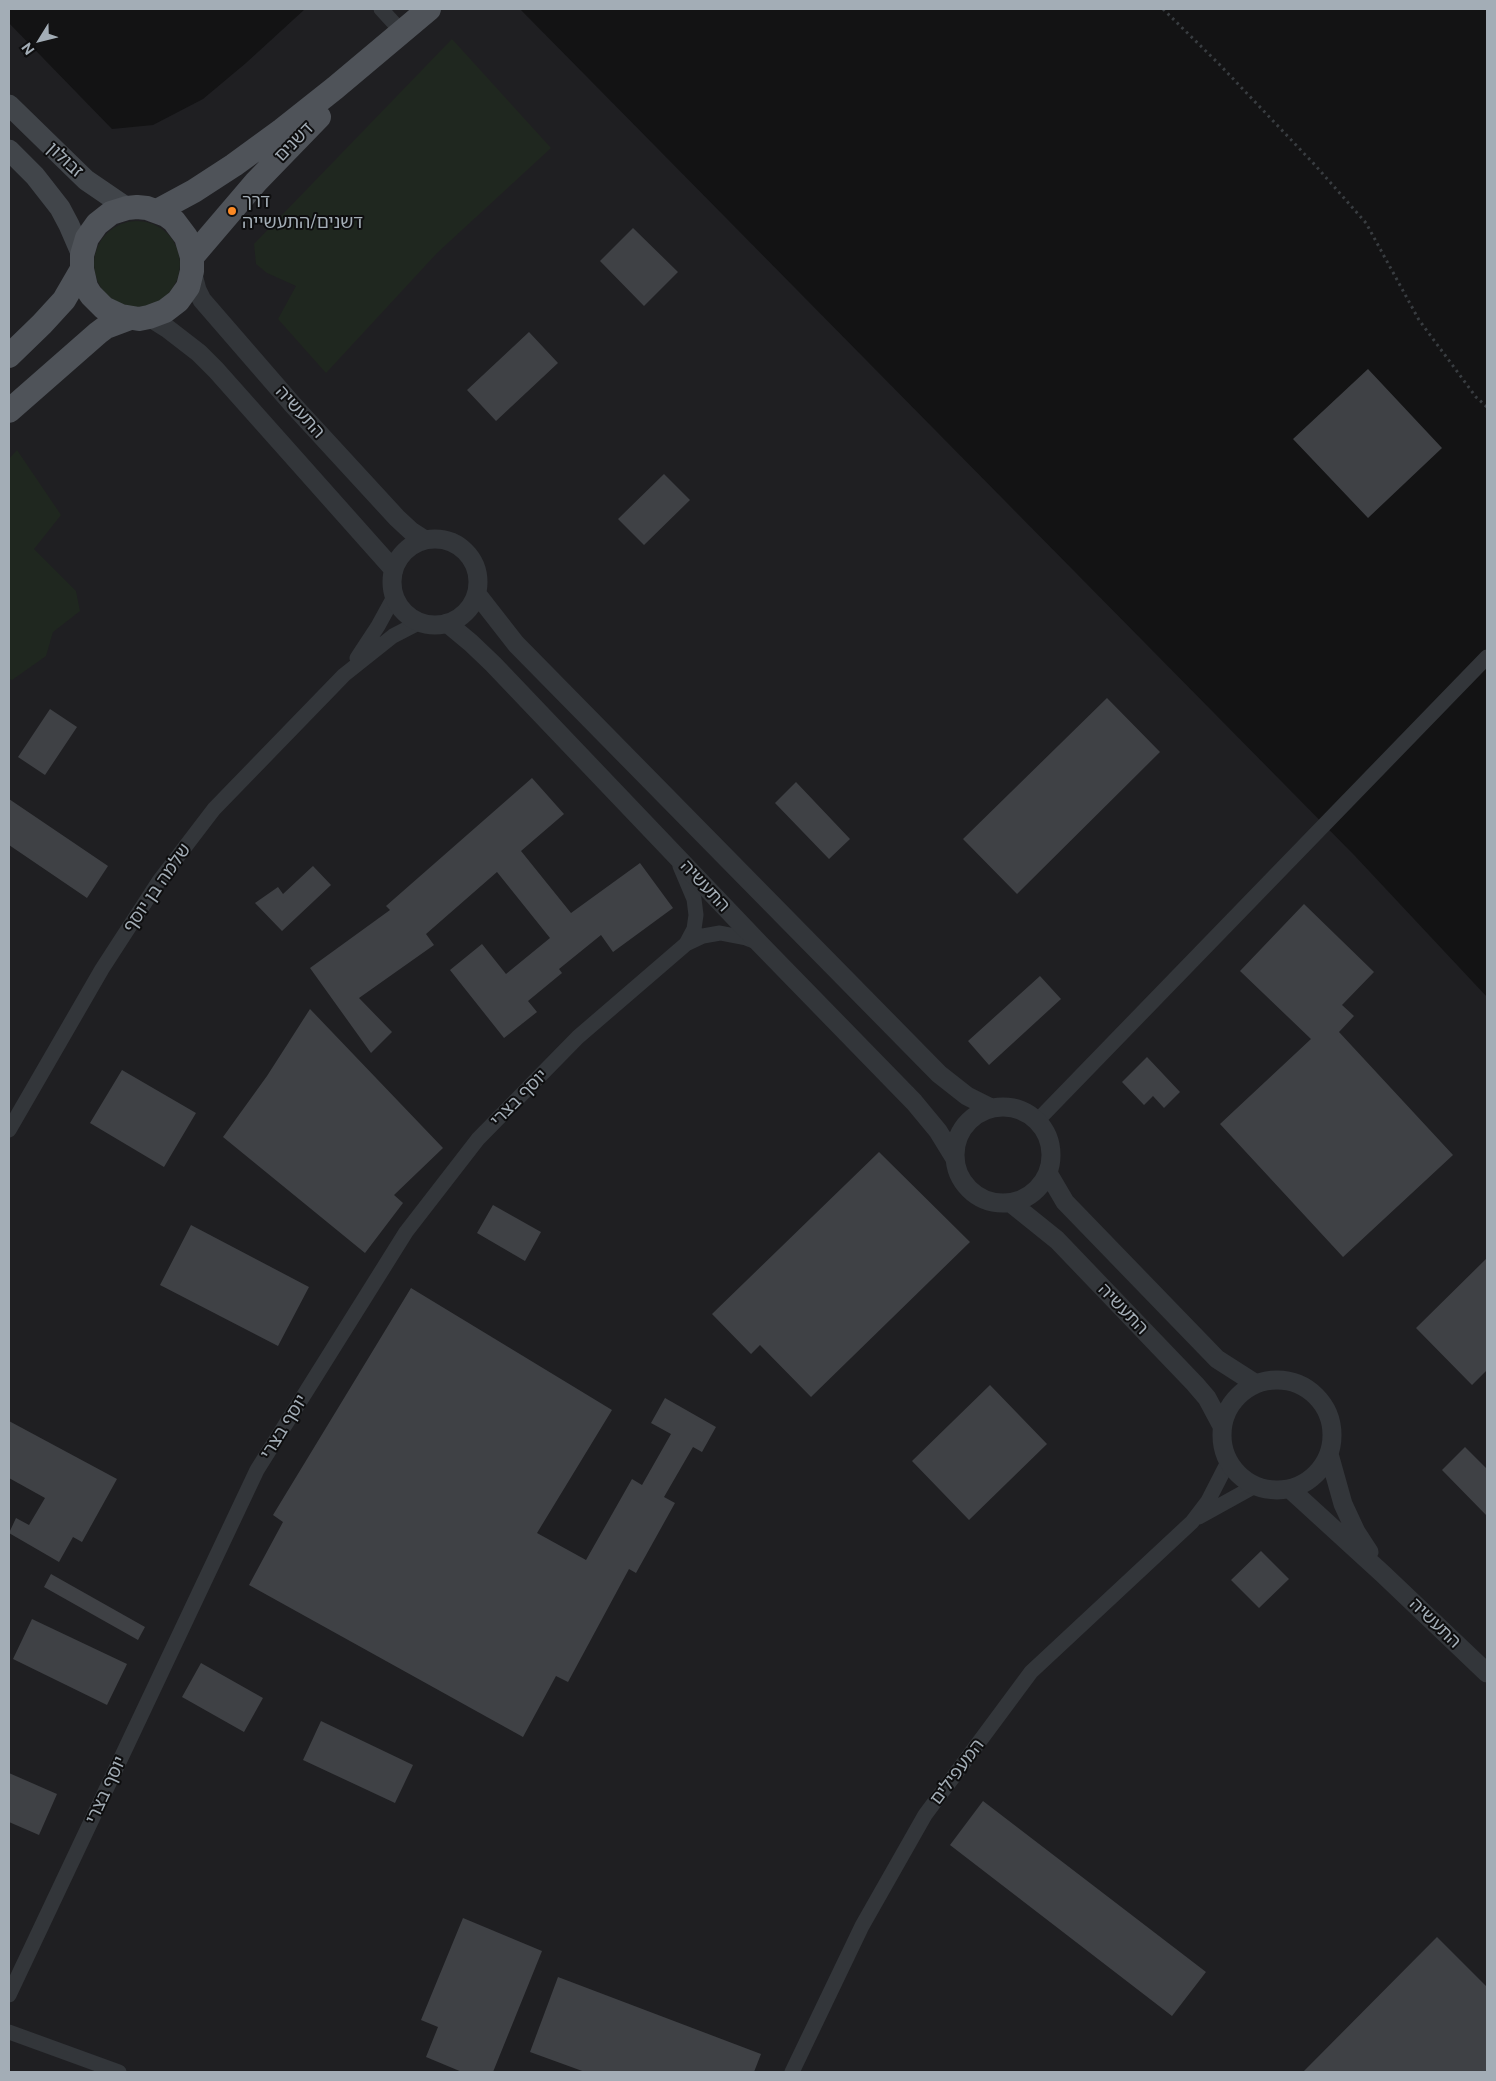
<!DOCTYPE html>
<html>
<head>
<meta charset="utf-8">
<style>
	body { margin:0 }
	#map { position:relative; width:1496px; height:2081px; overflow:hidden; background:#131314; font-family:"Public Sans",sans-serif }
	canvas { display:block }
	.frame { position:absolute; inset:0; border:10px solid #a3adb6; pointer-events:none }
	.north { position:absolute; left:15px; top:15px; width:50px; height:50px; -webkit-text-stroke:4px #0e0e0f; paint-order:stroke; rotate:234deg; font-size:14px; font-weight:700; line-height:20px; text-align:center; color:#a3adb6 }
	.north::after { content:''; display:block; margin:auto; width:18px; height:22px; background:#a3adb6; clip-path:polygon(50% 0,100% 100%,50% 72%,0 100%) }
</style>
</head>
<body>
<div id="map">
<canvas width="1496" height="2081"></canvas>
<div class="frame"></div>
<div class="north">N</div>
</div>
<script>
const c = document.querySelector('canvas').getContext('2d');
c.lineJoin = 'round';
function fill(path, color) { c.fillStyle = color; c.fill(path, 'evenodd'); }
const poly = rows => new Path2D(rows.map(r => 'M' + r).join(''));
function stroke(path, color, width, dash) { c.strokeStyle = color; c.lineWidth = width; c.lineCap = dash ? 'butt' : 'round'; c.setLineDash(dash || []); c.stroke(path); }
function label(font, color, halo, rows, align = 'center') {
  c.font = font + ' "Public Sans","Noto Sans Hebrew",sans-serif'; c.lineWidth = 4; c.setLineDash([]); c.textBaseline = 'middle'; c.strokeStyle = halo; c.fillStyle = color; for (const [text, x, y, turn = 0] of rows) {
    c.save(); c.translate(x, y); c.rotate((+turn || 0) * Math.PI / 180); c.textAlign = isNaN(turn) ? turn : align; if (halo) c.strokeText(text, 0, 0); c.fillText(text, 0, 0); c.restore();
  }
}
const built = poly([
	[305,9,520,9,1355,856,1487,997,1487,2072,9,2072,9,23,112,129,153,125,203,99,246,63]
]);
const green = poly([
	[452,39,551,148,437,253,326,373,278,319,296,286,267,273,256,264,254,244],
	'94 264a43 43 0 1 1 86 0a43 43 0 1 1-86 0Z',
	[17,450,61,515,34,549,76,591,80,611,53,632,46,656,12,680,9,679,9,459]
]);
const building = poly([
	[633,228,678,272,644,306,600,261],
	[529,332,558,363,496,421,467,390],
	[1368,369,1442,448,1368,518,1293,439],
	[664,474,690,500,644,545,618,519],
	[1107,698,1160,752,1017,894,963,839],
	[50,709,77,727,45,775,18,757],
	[532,778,564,814,521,851,571,913,640,863,673,908,613,952,601,935,559,969,562,973,528,1001,537,1012,504,1038,450,970,482,944,506,974,550,938,497,872,426,934,434,945,359,998,392,1032,371,1053,310,968,390,910,386,906],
	[796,782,850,839,829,859,775,803],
	[9,799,108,866,87,898,9,845],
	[313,866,331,885,282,931,255,903,278,887,283,894],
	[1304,904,1374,972,1342,1005,1354,1016,1339,1032,1453,1155,1343,1257,1220,1124,1311,1039,1240,971],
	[1040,976,1061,999,989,1065,968,1041],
	[310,1009,443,1148,394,1195,403,1203,365,1253,223,1137,267,1076],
	[1147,1057,1180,1092,1164,1108,1153,1096,1144,1105,1122,1082],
	[122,1070,196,1113,164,1167,90,1123],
	[879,1152,970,1242,811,1397,760,1345,751,1354,712,1314],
	[493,1205,541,1232,525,1261,477,1233],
	[191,1225,309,1287,278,1346,160,1285],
	[1487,1258,1487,1370,1472,1385,1416,1328],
	[411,1288,612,1410,537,1533,586,1560,632,1479,642,1485,671,1434,651,1423,665,1398,716,1427,702,1452,693,1447,664,1497,675,1503,636,1573,629,1569,568,1682,556,1676,523,1737,249,1585,283,1522,273,1515],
	[990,1385,1047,1444,969,1520,912,1461],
	[9,1421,117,1479,82,1542,73,1537,59,1562,9,1533,16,1518,29,1525,45,1498,9,1478],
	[1465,1447,1487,1469,1487,1516,1442,1470],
	[1261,1551,1289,1579,1259,1608,1231,1580],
	[51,1574,145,1627,138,1640,44,1587],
	[32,1619,127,1664,107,1705,13,1659],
	[201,1663,263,1698,244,1732,182,1697],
	[321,1721,413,1765,395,1803,303,1760],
	[9,1773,57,1794,39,1835,9,1822],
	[983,1801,1206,1972,1172,2016,950,1845],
	[463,1918,542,1951,493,2072,462,2072,426,2057,438,2027,421,2020],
	[1437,1937,1487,1987,1487,2072,1303,2072],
	[558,1977,761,2054,754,2072,585,2072,530,2052]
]);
const path = poly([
	[1163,9,1219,64,1315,165,1366,223,1419,320,1476,397,1487,407]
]);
const minor = poly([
	[381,9,403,33],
	[357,658,378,626,395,595],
	[680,866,694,899,696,915,694,929,686,944],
	[1037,1121,1487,657],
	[9,1130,102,969,159,881,214,809,344,675,393,636,420,622],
	[1199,1517,1255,1486],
	[9,1995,257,1470,406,1232,478,1139,578,1037,686,944,703,936,720,933,746,938,759,943],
	[9,2032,119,2072],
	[792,2072,862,1926,925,1815,1031,1672,1192,1522,1208,1501,1228,1462]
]);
const tertiary = poly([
	[192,271,197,290,202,300,293,405,397,518,411,531,425,540],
	[149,317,168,329,199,353,216,370,394,570],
	'392 582a43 43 0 1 1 86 0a43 43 0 1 1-86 0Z',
	[477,594,516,644,939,1074,967,1096,991,1108],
	[447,623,471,643,493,664,760,944,914,1102,938,1131,954,1157],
	'955 1155a48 48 0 1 1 96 0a48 48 0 1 1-96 0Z',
	[1048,1173,1065,1202,1217,1359,1256,1384],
	[1011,1203,1057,1240,1195,1384,1207,1398,1222,1426],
	'1222 1435a55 55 0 1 1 110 0a55 55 0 1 1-110 0Z',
	[1329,1454,1343,1504,1356,1532,1369,1552],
	[1290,1489,1383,1574,1487,1673]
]);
const secondary = poly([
	[9,105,86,180,127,208],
	[9,150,35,176,60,208,69,225,82,255]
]);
const primary = poly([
	[157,211,194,191,234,165,282,130,335,88,429,9],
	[192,257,256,182,319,117],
	[9,356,42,324,64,300,82,269,82,255,87,238,97,224,111,213,127,208,137,207,147,208,166,215,174,221,186,237,192,257,192,271,188,287,178,301,165,311,149,317,139,319,121,316,104,308,91,295,86,287,82,269],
	[9,411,98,333,106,327,130,318]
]);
const markers = [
	[232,211,5,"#fb8924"]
];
const streetNames = [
	["דשנים",294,142,-46],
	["זבולון",65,160,43],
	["התעשיה",300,412,48],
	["התעשיה",705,886,47],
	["שלמה בן יוסף",157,888,-55],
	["יוסף בצרי",519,1098,-45],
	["התעשיה",1123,1309,46],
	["יוסף בצרי",284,1427,-58],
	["התעשיה",1435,1623,44],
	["המעפילים",957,1772,-53],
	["יוסף בצרי",106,1790,-65]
];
const poiNames = [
	["דרך",242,201],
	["דשנים/התעשייה",242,222]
];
fill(built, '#1f1f22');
fill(green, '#1f271f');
fill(building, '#3f4145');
stroke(path, '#393d41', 3, [2.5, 4]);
stroke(minor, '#33363a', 15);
stroke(tertiary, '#33363a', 19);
stroke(secondary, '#41454a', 21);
stroke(primary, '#4f5359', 24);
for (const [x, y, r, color] of markers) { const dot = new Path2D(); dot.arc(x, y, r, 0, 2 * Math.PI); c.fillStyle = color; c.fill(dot); stroke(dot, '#0e0e0f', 2); }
label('18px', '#a3adb6', '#0e0e0f', streetNames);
label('18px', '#a3adb6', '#0e0e0f', poiNames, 'left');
</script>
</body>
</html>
